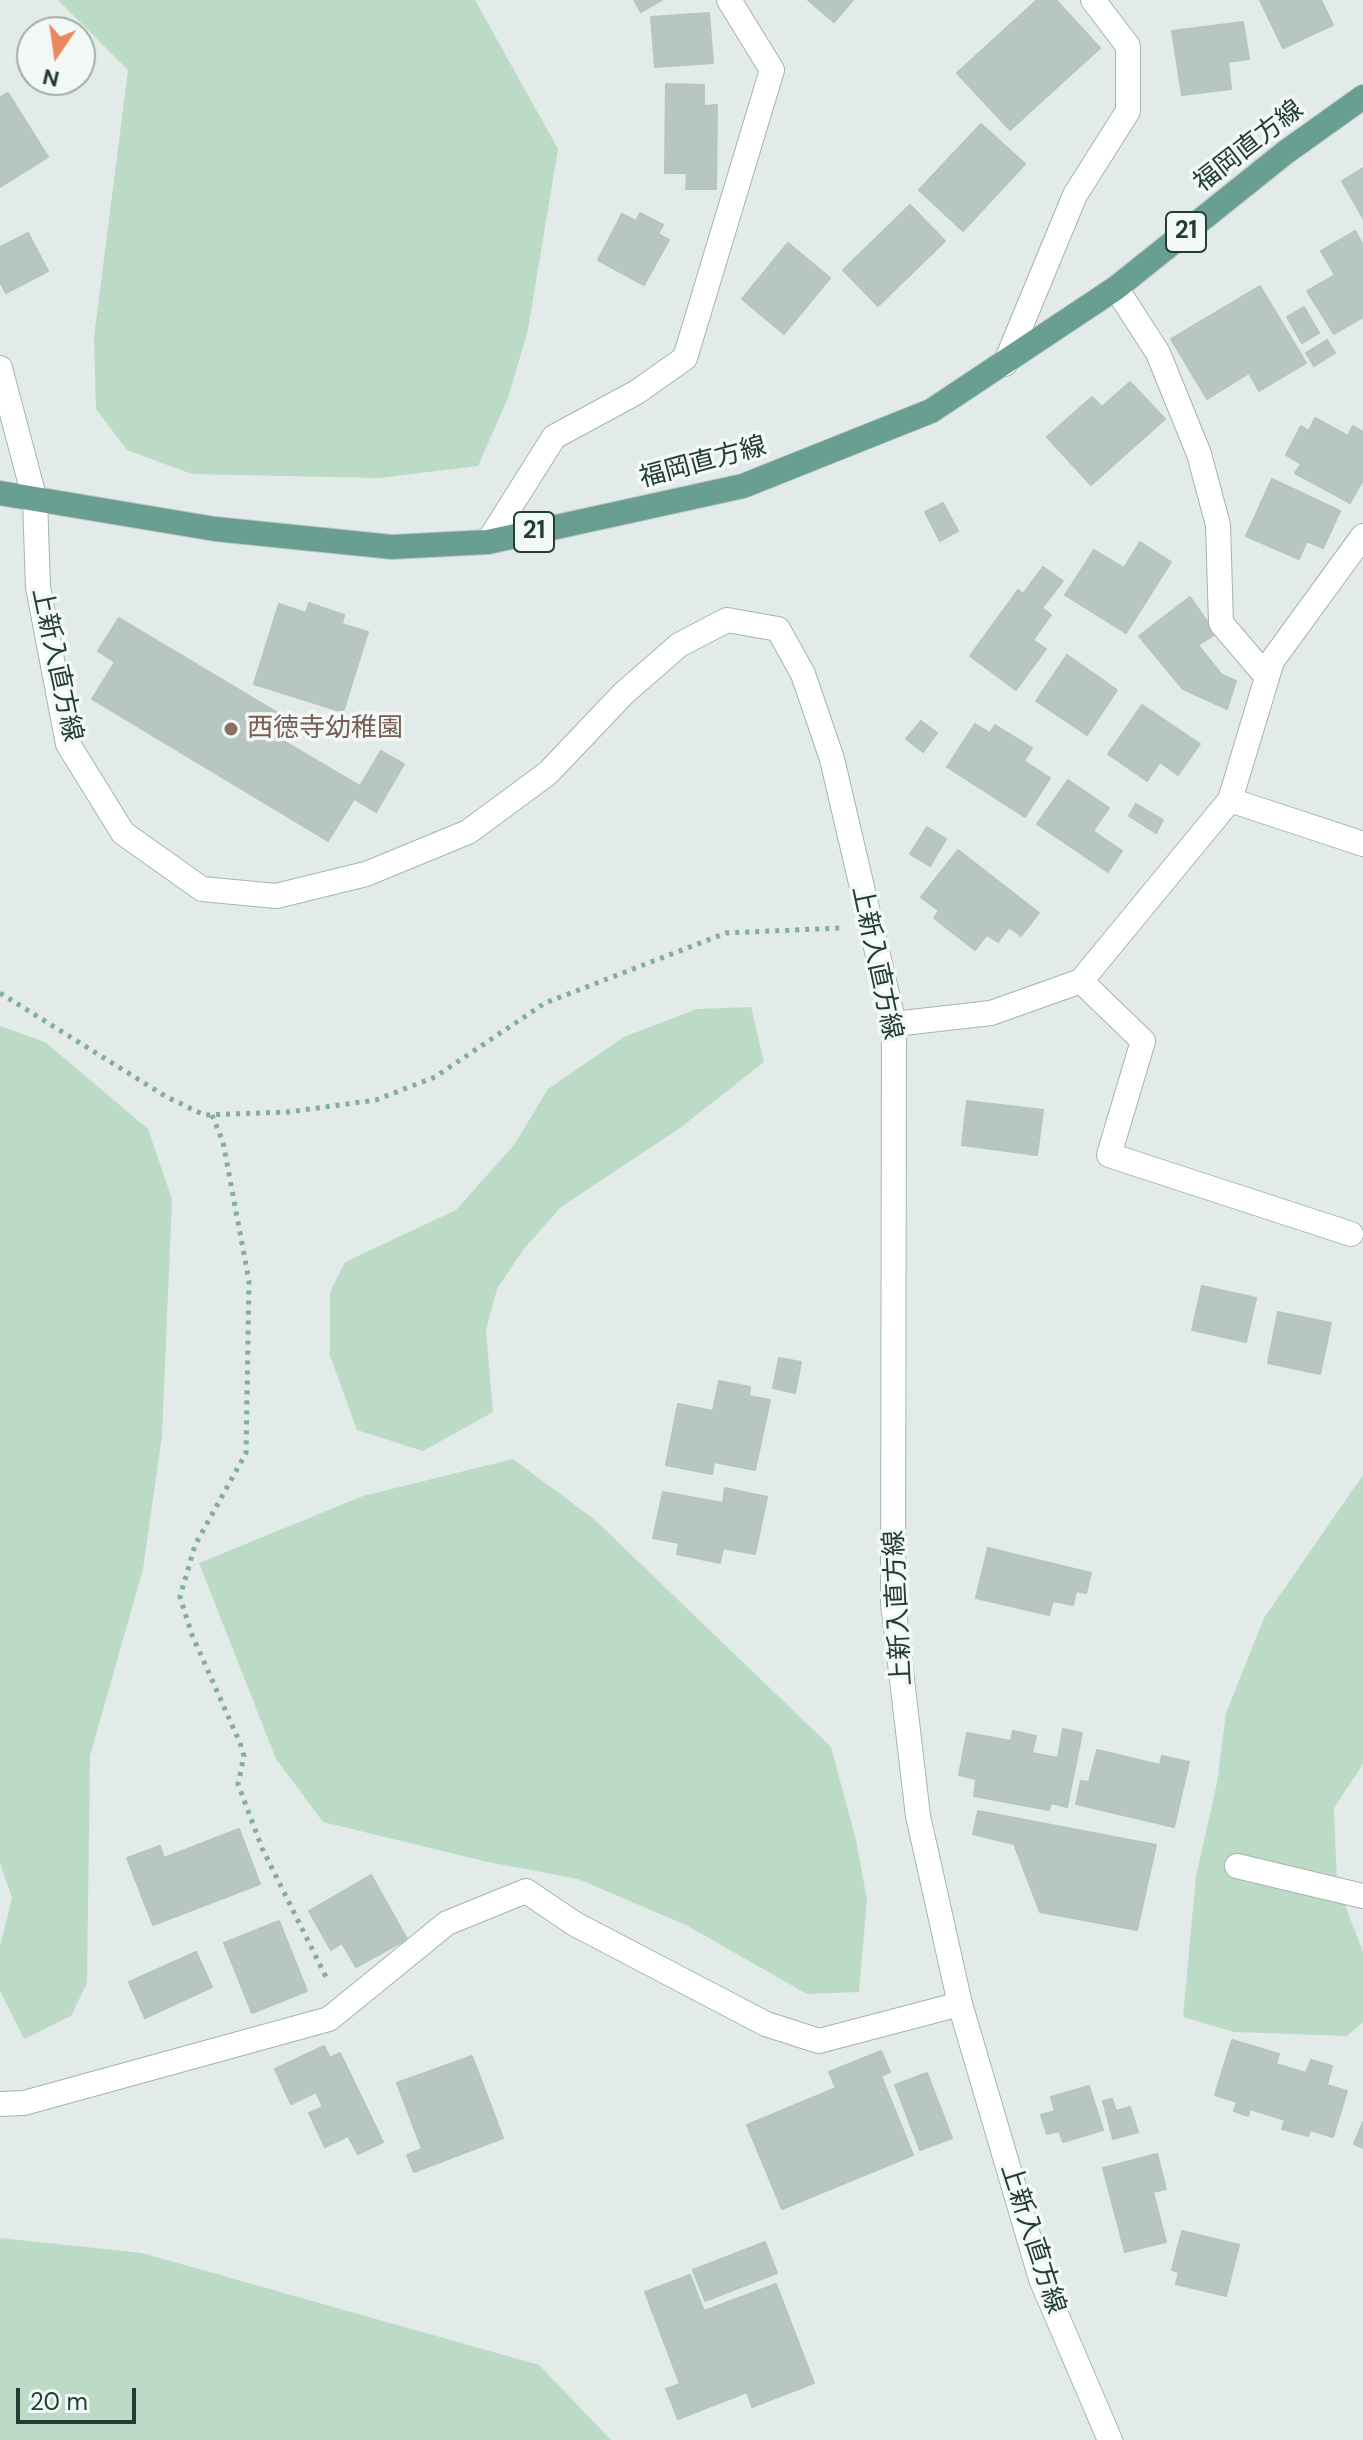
<!DOCTYPE html>
<html>
<head>
<meta charset="utf-8">
<style>
	body { margin:0 }
	#map { position:relative; width:1363px; height:2440px; overflow:hidden; background:#e2ebe8; font-family:"DM Sans",sans-serif }
	canvas { display:block }
	.north { position:absolute; left:16px; top:16px; width:80px; height:80px; box-sizing:border-box; background:#f2f8f6; border:2px solid #9fada9; border-radius:50%; rotate:193deg; font-size:22px; font-weight:700; line-height:32px; text-align:center; color:#233c36 }
	.north::after { content:''; display:block; margin:auto; width:28px; height:36px; background:#ea8961; clip-path:polygon(50% 0,100% 100%,50% 72%,0 100%) }
	.scale { position:absolute; left:16px; top:2388px; width:120px; height:36px; box-sizing:border-box; border:4px solid #233c36; border-top:0; padding-left:10px; font-size:24px; line-height:28px; white-space:nowrap; color:#233c36; -webkit-text-stroke:6px #f2f8f6; paint-order:stroke }
</style>
</head>
<body>
<div id="map">
<canvas width="1363" height="2440"></canvas>
<div class="north">N</div>
<div class="scale">20 m</div>
</div>
<script>
const c = document.querySelector('canvas').getContext('2d');
c.lineJoin = 'round';
function fill(path, color) { c.fillStyle = color; c.fill(path, 'evenodd'); }
const poly = rows => new Path2D(rows.map(r => 'M' + r).join(''));
function stroke(path, color, width, dash) { c.strokeStyle = color; c.lineWidth = width; c.lineCap = dash ? 'butt' : 'round'; c.setLineDash(dash || []); c.stroke(path); }
function label(font, color, halo, rows, align = 'center') {
  c.font = font + ' "DM Sans","Noto Sans JP",sans-serif'; c.lineWidth = 7; c.setLineDash([]); c.textBaseline = 'middle'; c.strokeStyle = halo; c.fillStyle = color; for (const [text, x, y, turn = 0] of rows) {
    c.save(); c.translate(x, y); c.rotate((+turn || 0) * Math.PI / 180); c.textAlign = isNaN(turn) ? turn : align; if (halo) c.strokeText(text, 0, 0); c.fillText(text, 0, 0); c.restore();
  }
}
const green = poly([
	[58,0,475,0,558,149,528,330,508,398,478,466,379,478,192,474,127,450,96,409,94,337,128,70],
	[751,1007,764,1062,680,1128,561,1207,523,1250,497,1289,486,1330,493,1412,423,1451,357,1430,330,1356,330,1292,345,1262,456,1210,514,1145,548,1089,624,1037,697,1009],
	[0,1026,45,1042,148,1129,172,1199,162,1436,143,1569,90,1756,87,1983,71,2016,24,2039,0,1991,0,1946,12,1898,0,1863],
	[513,1459,595,1520,831,1747,856,1840,867,1900,859,1992,807,1994,686,1925,578,1879,488,1862,323,1822,276,1759,199,1563,363,1496],
	[1363,1475,1363,1764,1334,1808,1337,1884,1363,1952,1363,2022,1347,2036,1234,2032,1183,2017,1196,1876,1217,1783,1226,1713,1264,1618],
	[0,2238,142,2253,539,2365,611,2440,0,2440]
]);
const building = poly([
	[634,0,662,0,641,12,634,0],
	[808,0,853,0,834,22,808,0],
	[1037,0,1056,0,1100,48,1010,130,957,73,1037,0],
	[1260,0,1321,0,1333,25,1283,48,1260,0],
	[709,13,713,63,655,67,651,17,709,13],
	[1243,22,1249,59,1228,62,1231,89,1182,95,1172,31,1243,22],
	[666,84,704,85,704,106,717,105,716,189,686,189,687,173,665,173,666,84],
	[8,93,48,157,0,187,0,97,8,93],
	[981,124,1025,164,963,231,919,190,981,124],
	[1363,168,1363,218,1342,181,1363,168],
	[910,205,945,241,878,306,843,270,910,205],
	[640,213,663,225,658,234,669,240,644,285,598,260,622,214,636,221,640,213],
	[1355,231,1363,245,1363,317,1334,334,1307,291,1335,275,1321,251,1355,231],
	[28,233,48,271,6,293,0,282,0,247,28,233],
	[788,243,830,278,784,334,742,299,788,243],
	[1260,286,1306,363,1259,391,1249,373,1207,399,1171,339,1260,286],
	[1304,307,1319,333,1302,343,1287,317,1304,307],
	[1327,340,1335,353,1314,366,1306,353,1327,340],
	[1130,382,1165,419,1091,485,1047,437,1092,397,1102,407,1130,382],
	[1315,418,1348,436,1353,426,1363,432,1363,480,1350,503,1295,473,1301,464,1286,455,1301,426,1309,431,1315,418],
	[1272,479,1340,511,1323,548,1307,541,1299,559,1246,536,1272,479],
	[943,503,958,531,940,541,925,512,943,503],
	[1140,542,1171,562,1126,633,1065,595,1094,550,1124,568,1140,542],
	[1043,567,1063,581,1042,608,1051,615,1033,640,1046,649,1016,690,970,656,1018,590,1023,594,1043,567],
	[1190,597,1216,634,1198,645,1222,675,1236,681,1227,709,1183,689,1139,636,1190,597],
	[309,603,344,615,342,624,368,632,343,712,254,684,279,604,306,613,309,603],
	[119,618,293,722,282,740,360,786,381,751,404,764,376,812,354,799,328,841,92,699,115,662,98,651,119,618],
	[1067,655,1117,690,1087,735,1036,701,1067,655],
	[1142,705,1200,744,1178,775,1160,762,1147,781,1108,754,1142,705],
	[921,721,937,733,923,752,906,739,921,721],
	[975,724,990,733,995,725,1032,748,1024,761,1050,778,1025,817,947,767,975,724],
	[1068,780,1109,808,1093,831,1122,851,1108,872,1037,824,1068,780],
	[1136,804,1163,820,1156,833,1129,816,1136,804],
	[927,827,946,839,930,866,910,854,927,827],
	[958,850,1039,913,1021,936,1009,927,998,942,987,935,975,950,934,918,939,911,921,897,958,850],
	[967,1101,1043,1110,1037,1155,962,1145,967,1101],
	[1202,1286,1256,1298,1246,1342,1192,1330,1202,1286],
	[1278,1312,1331,1323,1320,1374,1268,1363,1278,1312],
	[779,1358,801,1362,795,1393,773,1388,779,1358],
	[719,1381,750,1387,749,1396,770,1400,755,1470,714,1462,712,1474,666,1465,678,1404,713,1411,719,1381],
	[725,1488,767,1497,755,1554,723,1548,720,1563,677,1554,679,1543,653,1538,663,1492,723,1503,725,1488],
	[988,1548,1091,1573,1086,1593,1076,1591,1073,1605,1053,1601,1049,1615,976,1598,988,1548],
	[1063,1729,1082,1733,1067,1807,1051,1803,1049,1810,974,1796,976,1779,959,1775,967,1733,1011,1741,1013,1731,1036,1736,1032,1753,1058,1758,1063,1729],
	[1097,1750,1160,1765,1162,1756,1189,1762,1174,1827,1076,1804,1081,1781,1089,1782,1097,1750],
	[978,1811,1156,1845,1137,1930,1040,1912,1014,1844,973,1834,978,1811],
	[239,1829,260,1884,153,1925,127,1858,160,1846,164,1858,239,1829],
	[371,1875,407,1939,356,1967,342,1943,331,1950,309,1911,371,1875],
	[279,1921,307,1991,252,2013,224,1943,279,1921],
	[196,1952,212,1987,145,2018,129,1982,196,1952],
	[1232,2040,1279,2054,1276,2064,1306,2073,1311,2060,1332,2066,1327,2085,1347,2091,1333,2137,1310,2130,1308,2136,1282,2129,1285,2120,1250,2109,1248,2116,1234,2111,1237,2102,1215,2095,1232,2040],
	[324,2046,330,2058,340,2053,383,2142,358,2154,348,2136,325,2147,309,2113,323,2107,316,2092,291,2104,275,2069,324,2046],
	[881,2051,890,2072,881,2076,913,2155,782,2209,747,2125,836,2088,829,2072,881,2051],
	[472,2056,503,2138,414,2172,407,2155,422,2149,397,2083,472,2056],
	[927,2073,952,2138,920,2150,895,2085,927,2073],
	[1089,2086,1103,2130,1063,2142,1059,2131,1047,2134,1041,2115,1055,2111,1051,2097,1089,2086],
	[1112,2099,1116,2111,1130,2107,1138,2132,1113,2139,1103,2101,1112,2099],
	[1363,2122,1363,2148,1354,2144,1363,2122],
	[1157,2154,1166,2189,1153,2192,1166,2242,1125,2252,1103,2168,1157,2154],
	[1182,2231,1239,2245,1226,2296,1176,2284,1179,2272,1172,2270,1182,2231],
	[765,2242,777,2273,705,2301,693,2270,765,2242],
	[690,2275,704,2311,776,2284,814,2383,752,2407,747,2392,678,2419,666,2389,680,2384,645,2292,690,2275]
]);
const path = poly([
	[0,993,165,1096,204,1115,288,1112,376,1100,435,1077,545,1003,726,933,840,928],
	[212,1115,223,1142,249,1281,246,1453,195,1545,180,1597,192,1635,240,1743,244,1756,238,1784,262,1848,327,1979]
]);
const street = poly([
	[1116,288,1158,353,1199,454,1218,525,1221,623,1267,677],
	[1005,364,1075,195,1128,111,1128,46,1093,0],
	[488,542,554,437,637,392,685,358,772,70,729,0],
	[1230,800,1363,844],
	[1081,981,1143,1041,1109,1155,1351,1234],
	[894,1024,991,1013,1081,981,1230,800,1272,661,1363,536],
	[1237,1866,1363,1896],
	[0,2104,24,2103,329,2019,447,1923,526,1891,575,1924,766,2024,819,2041,960,2004]
]);
const secondary = poly([
	[0,368,35,500,38,587,68,744,123,833,202,889,276,896,366,874,468,832,548,773,623,694,679,645,727,620,778,629,803,674,832,759,894,1024,893,1603,918,1816,960,2004,1041,2279,1110,2440]
]);
const primary = poly([
	[0,493,215,529,392,547,488,542,743,486,931,411,1116,288,1286,152,1363,97]
]);
const markers = [
	[231,729,8,"#8d6e63"]
];
const shields = [
	[1186,232,40],
	[534,532,40]
];
const shieldNames = [
	["21",1186,232],
	["21",534,532]
];
const streetNames = [
	["福岡直方線",1249,147,-38],
	["福岡直方線",703,463,-15],
	["上新入直方線",56,665,78],
	["上新入直方線",876,963,78],
	["上新入直方線",899,1608,-93],
	["上新入直方線",1032,2239,72]
];
const educationNames = [
	["西徳寺幼稚園",247,729]
];
fill(green, '#bcdbc6');
fill(building, '#b8c6c1');
stroke(building, '#b5c5bf', 2);
stroke(street, '#a5b3af', 26);
stroke(secondary, '#a1b7b0', 26);
stroke(primary, '#c1c8c7', 26);
stroke(path, '#84ada2', 5, [4, 6]);
stroke(street, '#fff', 24);
stroke(secondary, '#fff', 24);
stroke(primary, '#699f93', 24);
for (const [x, y, r, color] of markers) { const dot = new Path2D(); dot.arc(x, y, r, 0, 2 * Math.PI); c.fillStyle = color; c.fill(dot); stroke(dot, '#f2f8f6', 3); }
for (const [x, y, w] of shields) { const box = new Path2D(); box.roundRect(x - w / 2, y - 20, w, 40, 6); c.fillStyle = '#f2f8f6'; c.fill(box); stroke(box, '#233c36', 2); }
label('bold 24px', '#233c36', null, shieldNames);
label('26px', '#233c36', '#f2f8f6', streetNames);
label('26px', '#785e54', '#f2f8f6', educationNames, 'left');
</script>
</body>
</html>
